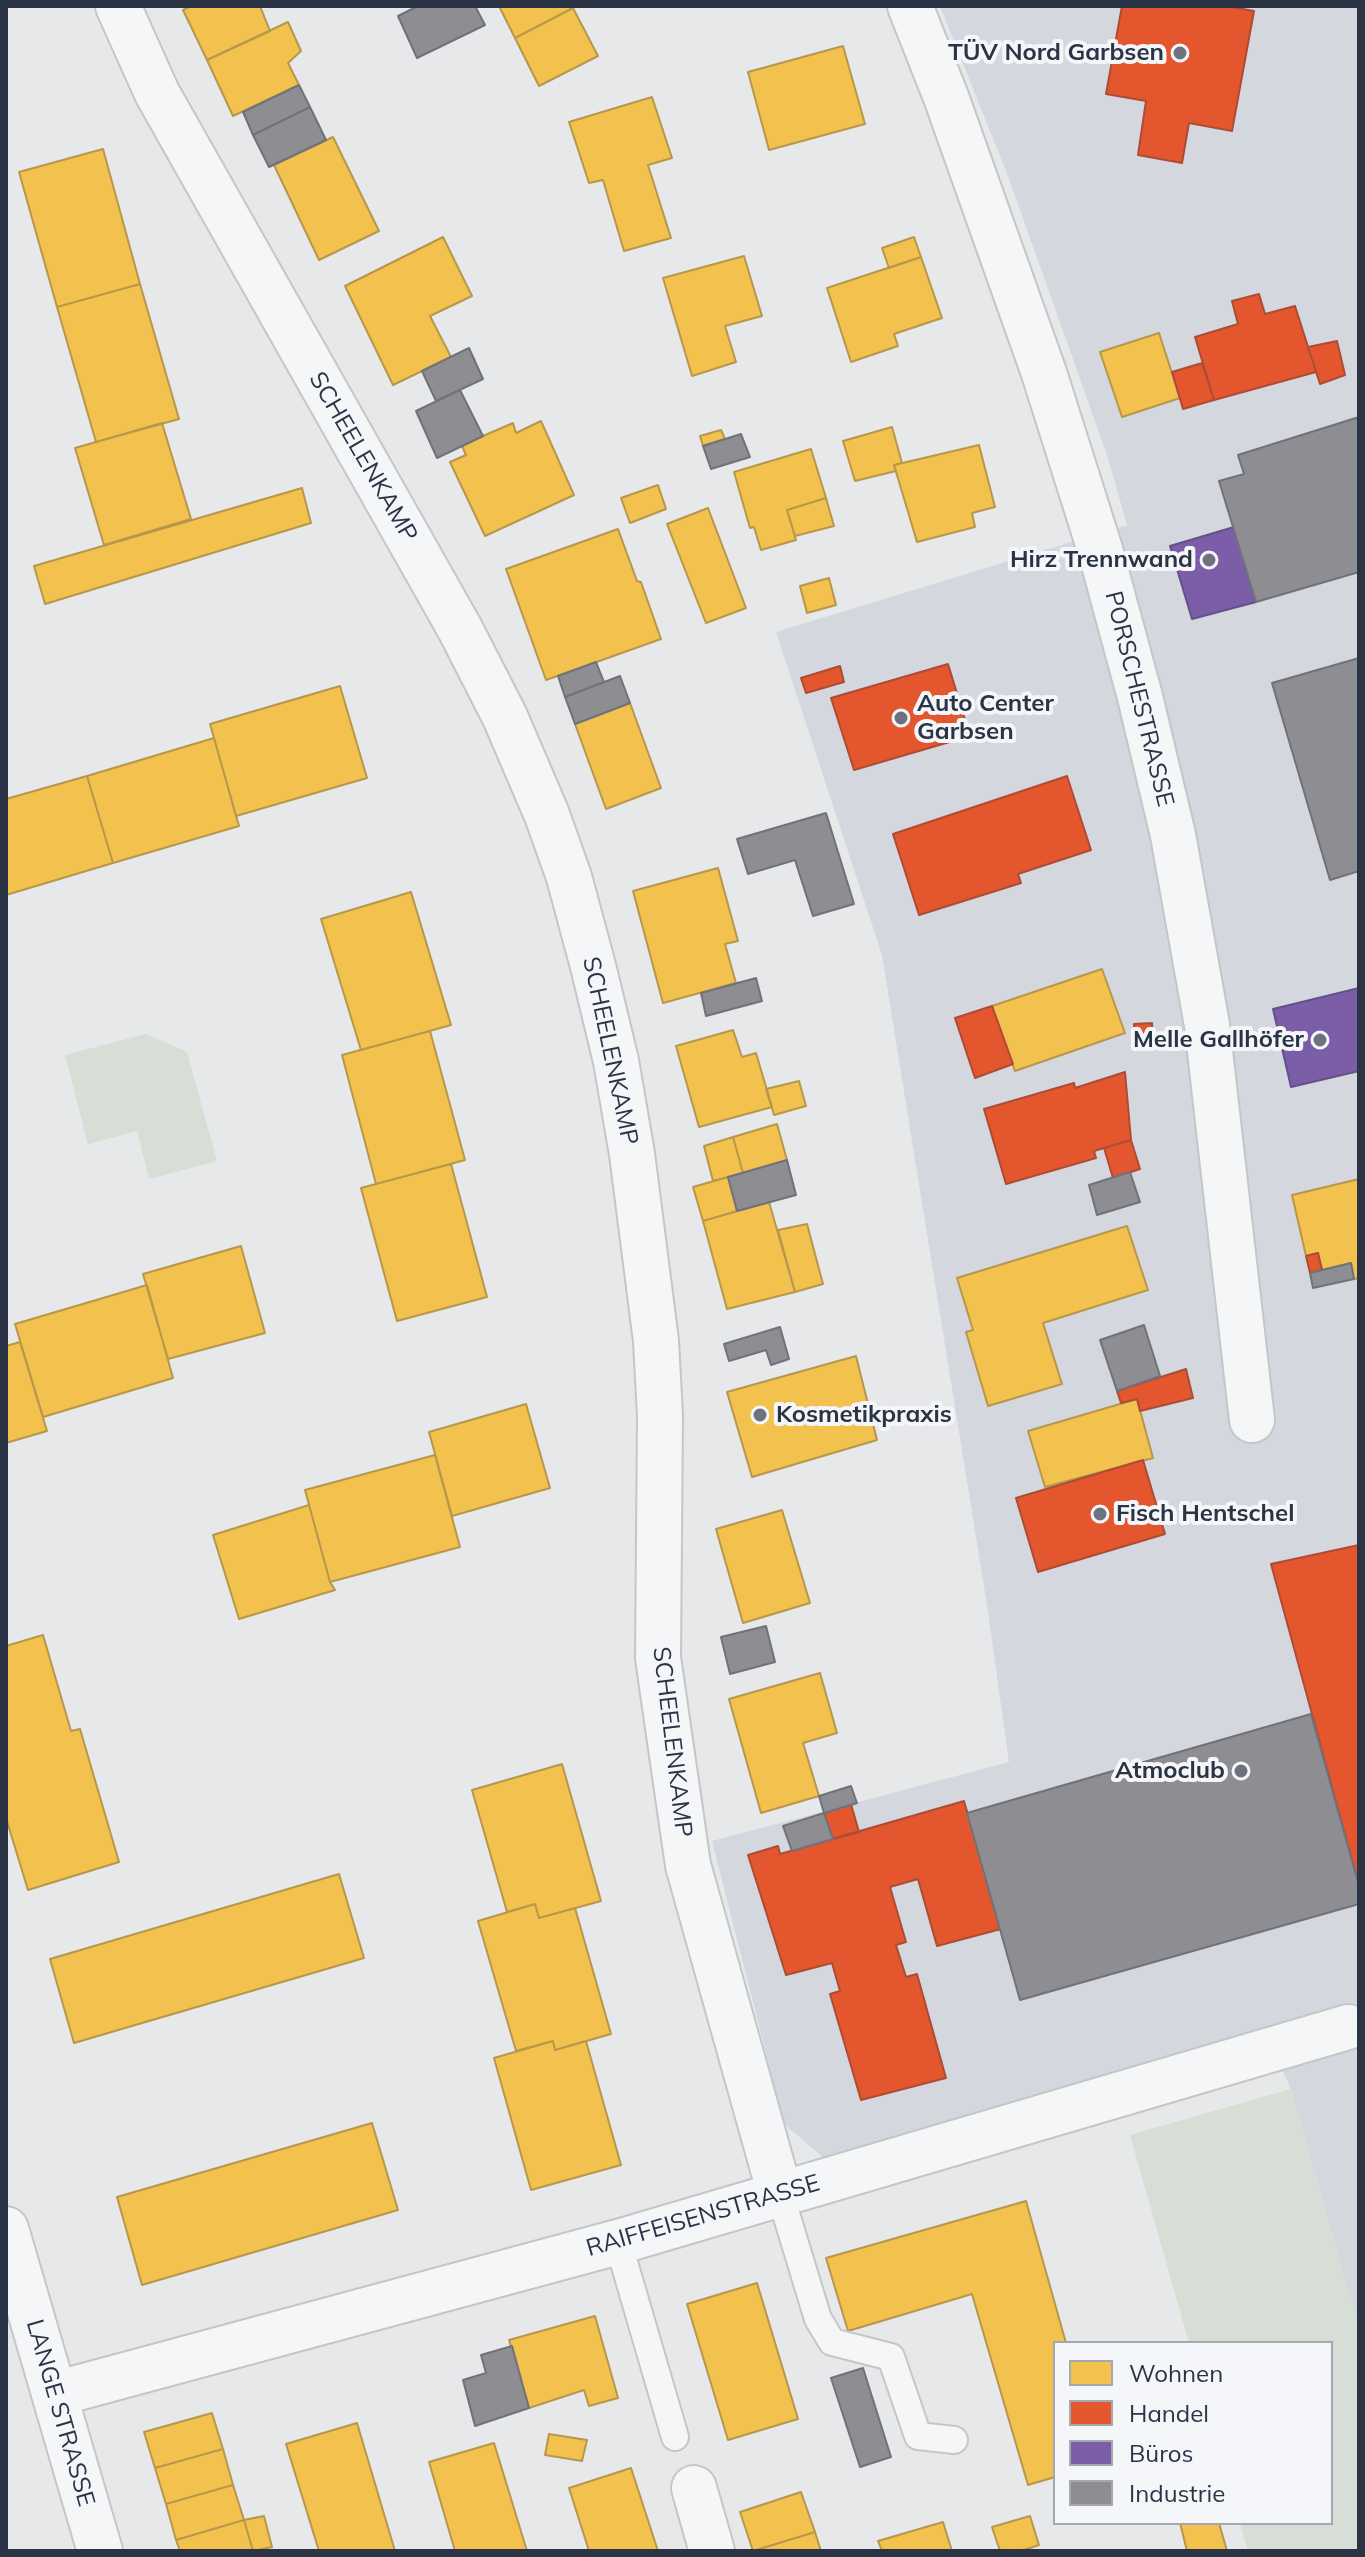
<!DOCTYPE html>
<html>
<head>
<meta charset="utf-8">
<style>
	body { margin:0 }
	#map { position:relative; width:1365px; height:2557px; overflow:hidden; background:#e6e8ea; font-family:Mulish,sans-serif }
	canvas { display:block }
	.frame { position:absolute; inset:0; border:8px solid #2b3445; pointer-events:none }
	.legend { position:absolute; left:1053px; top:2341px; width:280px; height:184px; box-sizing:border-box; background:#f4f6f9; border:2px solid #a4a8b1; margin:0; padding:10px 14px; list-style:none; font-size:24px; color:#2b3445 }
	.legend li { display:flex; align-items:center; gap:16px; height:40px }
	.legend b { width:40px; border:2px solid #a4a8b1 }
</style>
</head>
<body>
<div id="map">
<canvas width="1365" height="2557"></canvas>
<div class="frame"></div>
<ul class="legend">
<li><b style="height:22px;background:#f2c14e"></b>Wohnen</li>
<li><b style="height:22px;background:#e4572e"></b>Handel</li>
<li><b style="height:22px;background:#7b5ea7"></b>Büros</li>
<li><b style="height:22px;background:#8d8d92"></b>Industrie</li>
</ul>
</div>
<script>
const c = document.querySelector('canvas').getContext('2d');
c.lineJoin = 'round';
function fill(path, color) { c.fillStyle = color; c.fill(path, 'evenodd'); }
const poly = rows => new Path2D(rows.map(r => 'M' + r).join(''));
function stroke(path, color, width, dash) { c.strokeStyle = color; c.lineWidth = width; c.lineCap = dash ? 'butt' : 'round'; c.setLineDash(dash || []); c.stroke(path); }
function label(font, color, halo, rows, align = 'center') {
  c.font = font + ' Mulish,sans-serif'; c.lineWidth = 8; c.setLineDash([]); c.textBaseline = 'middle'; c.strokeStyle = halo; c.fillStyle = color; for (const [text, x, y, turn = 0] of rows) {
    c.save(); c.translate(x, y); c.rotate((+turn || 0) * Math.PI / 180); c.textAlign = isNaN(turn) ? turn : align; if (halo) c.strokeText(text, 0, 0); c.fillText(text, 0, 0); c.restore();
  }
}
const built = poly([
	[940,6,1359,6,1359,2330,1291,2089,1263,2028,824,2158,784,2124,712,1841,1009,1762,987,1605,882,955,776,632,1127,525,1107,455,1008,176]
]);
const green = poly([
	[146,1034,187,1052,217,1161,149,1179,137,1131,88,1144,65,1055],
	[1291,2089,1359,2330,1359,2551,1248,2551,1240,2523,1331,2523,1331,2343,1189,2343,1130,2135]
]);
const homes = poly([
	[191,6,260,6,270,31,207,60,183,10,191,6],
	[499,6,572,6,573,8,515,38,499,6],
	[573,8,598,56,539,86,515,38,573,8],
	[288,22,301,51,288,63,299,85,233,116,207,60,288,22],
	[843,46,865,124,769,150,748,72,843,46],
	[652,97,672,158,648,165,671,238,624,251,603,180,589,183,569,122,652,97],
	[333,137,379,231,319,260,274,165,333,137],
	[103,149,140,284,57,307,19,172,103,149],
	[443,237,472,296,430,316,451,357,393,385,345,286,443,237],
	[914,237,921,257,889,268,882,248,914,237],
	[744,256,762,316,725,326,736,362,692,376,663,278,744,256],
	[921,257,942,318,894,334,898,346,851,362,827,288,921,257],
	[140,284,179,419,96,442,57,307,140,284],
	[1159,333,1180,398,1122,417,1100,352,1159,333],
	[541,421,574,495,485,536,450,462,466,455,462,446,483,436,513,423,516,433,541,421],
	[162,423,191,519,104,545,75,448,162,423],
	[892,427,902,463,894,465,896,471,855,481,843,441,892,427],
	[721,430,725,439,703,446,700,436,721,430],
	[979,445,995,507,972,513,975,527,917,542,894,465,979,445],
	[811,449,826,498,787,510,796,540,761,550,754,527,750,528,734,472,811,449],
	[658,485,666,509,630,523,621,498,658,485],
	[302,488,311,523,45,604,34,566,302,488],
	[826,498,834,526,795,536,787,510,826,498],
	[708,508,746,608,706,623,667,524,708,508],
	[618,529,637,581,641,582,661,639,546,680,506,569,618,529],
	[829,578,836,605,807,613,800,586,829,578],
	[340,686,367,778,236,816,210,724,340,686],
	[630,703,661,788,606,809,575,724,630,703],
	[214,738,239,826,113,863,87,776,214,738],
	[87,776,113,863,6,895,6,799,87,776],
	[718,868,738,941,725,944,736,983,663,1003,633,891,718,868],
	[411,892,451,1025,361,1050,321,919,411,892],
	[1102,969,1125,1033,1015,1071,992,1006,1102,969],
	[733,1030,742,1057,756,1053,772,1107,699,1127,676,1046,733,1030],
	[430,1031,465,1160,376,1184,342,1055,430,1031],
	[799,1081,806,1106,774,1115,766,1089,799,1081],
	[777,1124,787,1160,743,1173,733,1137,777,1124],
	[733,1137,743,1173,713,1181,704,1146,733,1137],
	[451,1164,487,1297,397,1321,361,1188,451,1164],
	[728,1177,737,1211,703,1221,693,1187,728,1177],
	[1359,1179,1359,1278,1354,1279,1351,1263,1322,1270,1318,1253,1306,1256,1292,1195,1359,1179],
	[769,1202,795,1292,727,1309,703,1221,769,1202],
	[807,1224,823,1284,795,1292,778,1230,807,1224],
	[1127,1226,1148,1290,1043,1323,1062,1384,988,1406,966,1332,973,1330,957,1278,1127,1226],
	[241,1246,265,1333,168,1359,143,1274,241,1246],
	[147,1285,173,1378,43,1417,15,1324,147,1285],
	[20,1342,47,1431,6,1443,6,1346,20,1342],
	[856,1356,877,1440,752,1477,727,1392,856,1356],
	[1137,1399,1153,1458,1045,1487,1028,1431,1137,1399],
	[526,1404,550,1488,452,1516,429,1432,526,1404],
	[435,1455,460,1547,330,1582,305,1490,435,1455],
	[309,1505,330,1582,335,1590,239,1619,213,1535,309,1505],
	[782,1510,810,1603,743,1623,716,1529,782,1510],
	[43,1635,71,1731,80,1729,119,1862,28,1890,6,1818,6,1646,43,1635],
	[820,1673,837,1733,803,1743,819,1796,761,1813,729,1699,820,1673],
	[562,1764,601,1901,539,1918,535,1904,507,1912,472,1790,562,1764],
	[339,1874,364,1958,74,2043,50,1959,339,1874],
	[535,1904,539,1918,575,1908,611,2034,555,2050,553,2041,516,2051,478,1921,535,1904],
	[553,2041,555,2050,586,2041,621,2165,531,2190,494,2058,553,2041],
	[372,2123,398,2210,142,2285,117,2197,372,2123],
	[1026,2201,1066,2343,1055,2343,1055,2477,1028,2485,972,2294,848,2331,826,2258,1026,2201],
	[757,2283,798,2419,728,2440,687,2304,757,2283],
	[595,2316,618,2398,589,2406,584,2390,529,2408,509,2340,595,2316],
	[212,2413,223,2449,155,2468,144,2432,212,2413],
	[357,2423,395,2551,319,2551,286,2444,357,2423],
	[549,2434,587,2440,582,2461,545,2455,549,2434],
	[494,2443,527,2551,455,2551,429,2462,494,2443],
	[223,2449,233,2485,166,2504,155,2468,223,2449],
	[631,2468,658,2551,589,2551,569,2488,631,2468],
	[233,2485,244,2520,176,2540,166,2504,233,2485],
	[801,2492,815,2532,753,2551,740,2512,801,2492],
	[264,2516,272,2547,253,2551,244,2520,264,2516],
	[1030,2516,1039,2545,1021,2551,1000,2551,992,2527,1030,2516],
	[244,2520,253,2551,180,2551,176,2540,244,2520],
	[943,2522,952,2551,882,2551,878,2541,943,2522],
	[1180,2523,1219,2523,1227,2551,1187,2551,1180,2523],
	[815,2532,821,2551,753,2551,815,2532]
]);
const shops = poly([
	[1122,6,1226,6,1254,11,1232,131,1189,123,1182,163,1138,155,1146,101,1106,94,1122,6],
	[1259,294,1265,314,1295,306,1316,372,1214,400,1195,337,1238,324,1232,301,1259,294],
	[1337,341,1345,375,1320,384,1308,347,1337,341],
	[1202,363,1214,400,1183,409,1172,372,1202,363],
	[948,664,970,736,854,770,831,698,948,664],
	[840,666,844,682,806,693,801,678,840,666],
	[1067,776,1091,850,1018,874,1021,883,919,915,893,834,1067,776],
	[992,1006,1013,1064,975,1078,955,1018,992,1006],
	[1152,1023,1153,1040,1135,1041,1134,1024,1152,1023],
	[1125,1072,1131,1140,1094,1151,1096,1158,1006,1184,984,1109,1074,1083,1075,1088,1125,1072],
	[1131,1140,1140,1169,1113,1178,1104,1148,1131,1140],
	[1318,1253,1322,1270,1310,1273,1306,1256,1318,1253],
	[1186,1369,1193,1398,1140,1411,1137,1399,1121,1403,1117,1391,1186,1369],
	[1143,1460,1165,1534,1038,1572,1016,1498,1143,1460],
	[1359,1545,1359,1886,1271,1564,1359,1545],
	[964,1801,1001,1929,937,1946,918,1879,890,1887,906,1942,896,1945,906,1977,917,1974,946,2078,861,2100,830,1994,840,1991,832,1963,786,1975,748,1855,778,1846,780,1854,964,1801],
	[851,1804,859,1832,833,1839,824,1813,851,1804]
]);
const offices = poly([
	[1234,527,1256,602,1192,619,1170,546,1234,527],
	[1359,988,1359,1071,1291,1087,1273,1009,1359,988]
]);
const industry = poly([
	[418,6,475,6,485,25,417,58,398,16,418,6],
	[299,85,310,107,253,135,243,112,299,85],
	[310,107,326,140,269,167,253,135,310,107],
	[469,348,483,379,436,401,422,371,469,348],
	[460,390,483,436,437,458,416,411,460,390],
	[1359,417,1359,572,1256,602,1219,481,1244,474,1238,455,1359,417],
	[741,434,750,457,711,469,703,446,741,434],
	[1359,658,1359,871,1330,880,1272,683,1359,658],
	[596,662,604,682,565,697,558,676,596,662],
	[620,676,630,703,575,724,565,697,620,676],
	[826,813,854,904,813,916,795,860,748,874,737,839,826,813],
	[756,978,762,1001,706,1016,701,993,756,978],
	[787,1160,796,1195,737,1211,728,1177,787,1160],
	[1130,1172,1140,1202,1097,1215,1089,1185,1130,1172],
	[1351,1263,1354,1279,1313,1288,1310,1273,1351,1263],
	[1144,1325,1160,1376,1117,1391,1100,1340,1144,1325],
	[780,1327,789,1359,771,1365,766,1350,729,1361,724,1344,780,1327],
	[766,1626,775,1662,730,1674,721,1637,766,1626],
	[1311,1714,1359,1886,1359,1904,1020,2000,967,1813,1311,1714],
	[851,1786,857,1803,824,1813,819,1796,851,1786],
	[824,1813,833,1839,792,1851,783,1826,824,1813],
	[512,2346,529,2408,475,2426,463,2380,486,2373,481,2355,512,2346],
	[863,2368,891,2457,860,2467,831,2378,863,2368]
]);
const service = poly([
	[780,2194,818,2319,832,2342,891,2357,918,2436,954,2440],
	[618,2242,675,2437]
]);
const minor = poly([
	[118,6,157,93,460,629,505,717,547,815,569,877,593,966,616,1061,632,1154,656,1341,660,1416,658,1658,688,1865,780,2194],
	[910,6,946,97,1044,373,1101,553,1140,697,1173,835,1207,1025,1252,1420],
	[6,2229,100,2551],
	[55,2394,618,2242,1348,2027],
	[694,2488,712,2551]
]);
const markers = [
	[1180,53,8,"#6c737f"],
	[1209,560,8,"#6c737f"],
	[901,718,8,"#6c737f"],
	[1320,1040,8,"#6c737f"],
	[760,1415,8,"#6c737f"],
	[1100,1514,8,"#6c737f"],
	[1241,1771,8,"#6c737f"]
];
const poiNames = [
	["TÜV Nord Garbsen",1164,53],
	["Hirz Trennwand",1193,560],
	["Auto Center",917,704,"left"],
	["Garbsen",917,732,"left"],
	["Melle Gallhöfer",1304,1040],
	["Kosmetikpraxis",776,1415,"left"],
	["Fisch Hentschel",1116,1514,"left"],
	["Atmoclub",1225,1771]
];
const streetNames = [
	["SCHEELENKAMP",363,457,60],
	["PORSCHESTRASSE",1139,699,76],
	["SCHEELENKAMP",610,1051,78],
	["SCHEELENKAMP",672,1742,83],
	["RAIFFEISENSTRASSE",703,2216,-16],
	["LANGE STRASSE",60,2413,74]
];
fill(built, '#d4d7dd');
fill(green, '#d6ded6');
fill(homes, '#f2c14e');
stroke(homes, '#b6974b', 2);
fill(shops, '#e4572e');
stroke(shops, '#ac4c35', 2);
fill(offices, '#7b5ea7');
stroke(offices, '#63518a', 2);
fill(industry, '#8d8d92');
stroke(industry, '#70727b', 2);
stroke(service, '#c4c6c8', 30);
stroke(minor, '#c4c6c8', 48);
stroke(service, '#f5f6f7', 26);
stroke(minor, '#f5f6f7', 44);
for (const [x, y, r, color] of markers) { const dot = new Path2D(); dot.arc(x, y, r, 0, 2 * Math.PI); c.fillStyle = color; c.fill(dot); stroke(dot, '#f4f6f9', 3); }
label('bold 24px', '#2b3445', '#f4f6f9', poiNames, 'right');
label('24px', '#2b3445', '#f4f6f9', streetNames);
</script>
</body>
</html>
